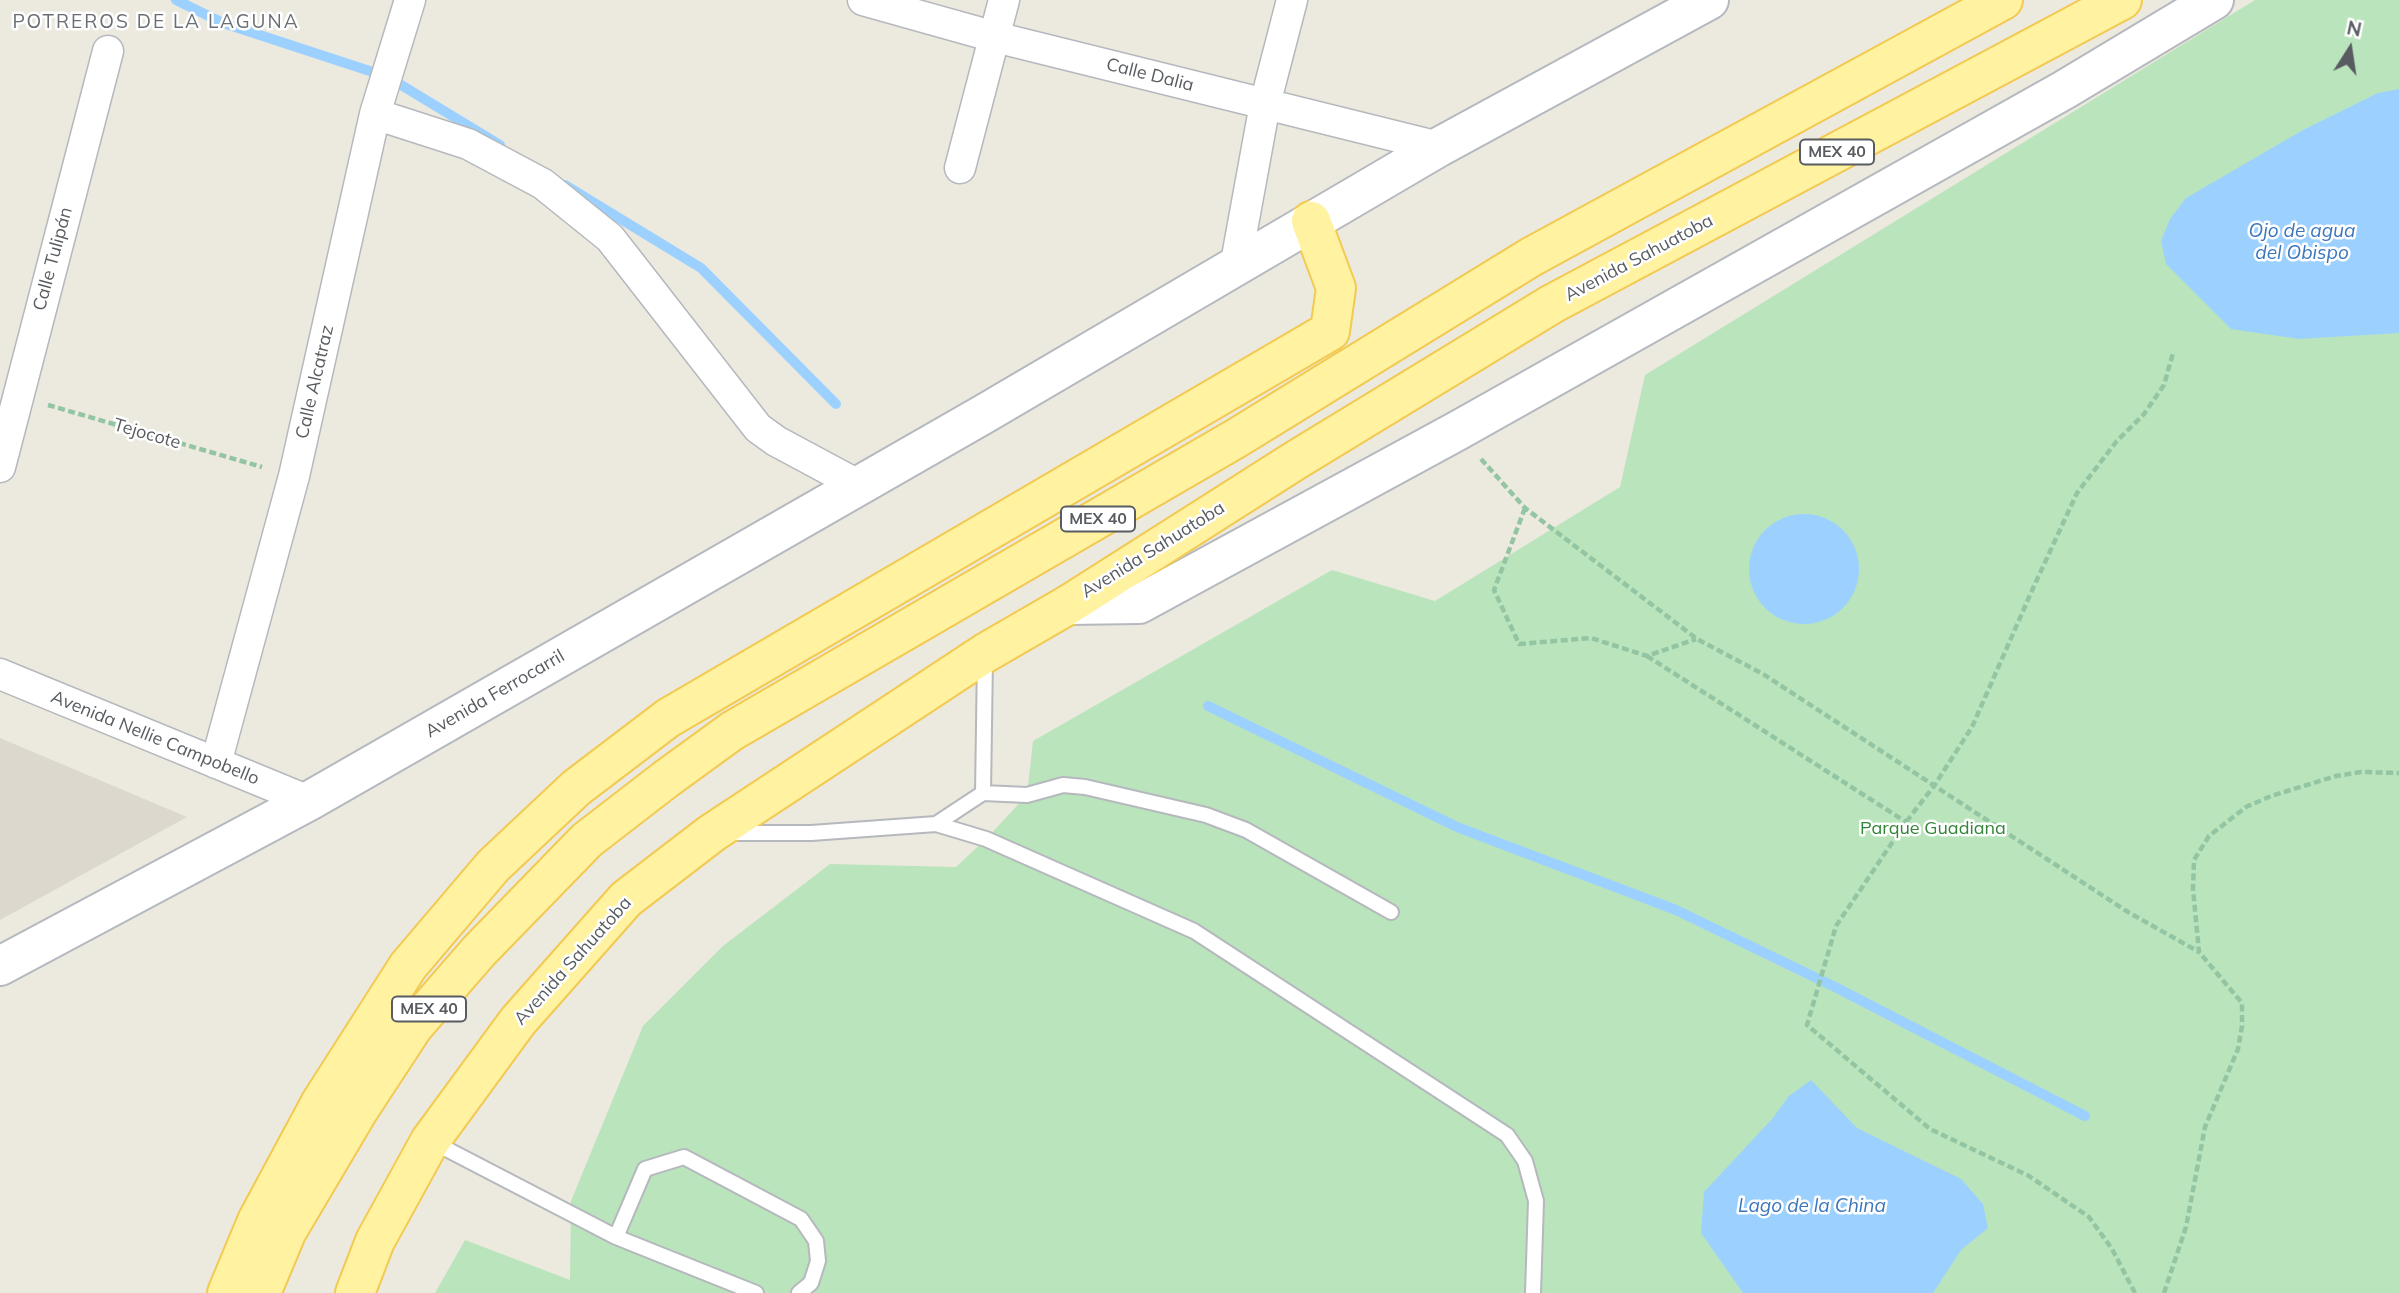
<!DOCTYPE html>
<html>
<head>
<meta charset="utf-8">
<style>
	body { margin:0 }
	#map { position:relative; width:2399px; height:1293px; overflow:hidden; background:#ece9df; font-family:Mulish,sans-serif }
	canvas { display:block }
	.north { position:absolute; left:2315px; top:14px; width:70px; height:70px; -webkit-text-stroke:5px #fff; paint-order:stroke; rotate:12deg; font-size:19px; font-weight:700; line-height:28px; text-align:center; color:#585c61 }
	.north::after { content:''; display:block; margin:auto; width:24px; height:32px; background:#585c61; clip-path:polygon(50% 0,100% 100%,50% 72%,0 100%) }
</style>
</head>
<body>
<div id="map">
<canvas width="2399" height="1293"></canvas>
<div class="north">N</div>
</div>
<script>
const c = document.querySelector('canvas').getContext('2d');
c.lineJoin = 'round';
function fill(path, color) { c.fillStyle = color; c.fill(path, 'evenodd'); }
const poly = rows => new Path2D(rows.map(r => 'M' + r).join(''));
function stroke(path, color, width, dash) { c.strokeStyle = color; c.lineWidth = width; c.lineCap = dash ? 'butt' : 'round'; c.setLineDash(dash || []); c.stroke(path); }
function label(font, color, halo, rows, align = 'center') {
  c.font = font + ' Mulish,sans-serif'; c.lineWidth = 5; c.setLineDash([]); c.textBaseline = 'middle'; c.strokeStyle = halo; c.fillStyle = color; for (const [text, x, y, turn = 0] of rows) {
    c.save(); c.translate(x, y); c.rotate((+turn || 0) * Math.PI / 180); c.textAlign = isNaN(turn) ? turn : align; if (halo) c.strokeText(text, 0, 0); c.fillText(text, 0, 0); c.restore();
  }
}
const education = poly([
	[0,738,187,817,0,920]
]);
const green = poly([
	[2255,0,2399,0,2399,1293,435,1293,465,1240,570,1280,571,1201,643,1026,723,946,830,864,956,867,986,839,1027,795,1033,741,1332,570,1435,601,1620,487,1645,375]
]);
const water = poly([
	[2399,89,2399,333,2299,339,2231,329,2166,264,2161,241,2170,219,2186,198,2303,130,2378,93],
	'1749 569a55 55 0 1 1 110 0a55 55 0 1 1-110 0Z',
	[1811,1080,1857,1128,1961,1179,1983,1204,1988,1228,1961,1250,1933,1293,1743,1293,1701,1233,1704,1192,1772,1119,1789,1096]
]);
const stream = poly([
	[176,0,223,23,388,77,500,145],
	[565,185,701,268,836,404],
	[1208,706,1457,827,1676,910,1835,987,2085,1116]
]);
const path = poly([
	[48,405,262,467],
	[1481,459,1525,508,1697,639,1763,674,2128,912,2199,952],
	[1525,508,1494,590,1519,644,1591,638,1647,656,1696,639],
	[1647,656,1906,822],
	[2135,1293,2112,1249,2089,1217,2029,1176,1930,1129,1807,1025,1836,926,1906,822,1934,786,1972,727,2034,586,2077,493,2116,442,2144,414,2164,385,2173,353],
	[2164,1293,2186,1227,2205,1127,2238,1049,2242,1026,2242,1003,2199,952,2193,889,2194,860,2209,836,2246,807,2271,796,2336,776,2361,772,2399,773]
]);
const lane = poly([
	[983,793,985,658],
	[936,824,983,793,1027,795,1063,785,1085,787,1206,815,1246,830,1391,912],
	[727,833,811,833,936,824,986,839,1194,931,1507,1135,1525,1161,1536,1201,1533,1293],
	[431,1141,616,1237,756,1293],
	[616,1237,645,1169,684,1157,801,1219,816,1241,818,1261,811,1283,799,1293]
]);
const street = poly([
	[863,0,995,37,1439,147],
	[375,114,468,144,543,184,610,238,758,428,776,441,858,485],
	[960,168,1004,0],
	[1235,268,1265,104,1292,0],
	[0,467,108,51],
	[0,674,309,801],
	[216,763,294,476,375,114,410,0]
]);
const secondary = poly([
	[1068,605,1139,604,1457,431,2064,90,2214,0],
	[0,966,309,801,984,414,1439,147,1709,0]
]);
const primary = poly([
	[227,1293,257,1221,321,1102,408,966,493,866,576,788,668,718,1330,331,1336,288,1311,221],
	[261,1293,287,1231,358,1111,413,1027,479,951,587,840,666,779,732,731,1235,439,1531,257,2003,0],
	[355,1293,375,1241,430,1141,518,1021,626,899,712,833,985,653,1068,605,1296,460,1552,304,2122,0]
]);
const shields = [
	[1837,152,74],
	[1098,519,74],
	[429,1009,74]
];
const shieldNames = [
	["MEX 40",1837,152],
	["MEX 40",1098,519],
	["MEX 40",429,1009]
];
const streetNames = [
	["Calle Dalia",1150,75,14],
	["Avenida Sahuatoba",1639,258,-28],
	["Calle Tulipán",53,259,-75],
	["Calle Alcatraz",315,382,-77],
	["Tejocote",147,434,16],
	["Avenida Sahuatoba",1153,550,-32],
	["Avenida Ferrocarril",495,694,-30],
	["Avenida Nellie Campobello",155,738,22],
	["Avenida Sahuatoba",573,961,-48]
];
const parkNames = [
	["Parque Guadiana",1933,829]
];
const neighbourhoodNames = [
	["POTREROS DE LA LAGUNA",156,22]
];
const waterNames = [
	["Ojo de agua",2302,231],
	["del Obispo",2302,253],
	["Lago de la China",1812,1206]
];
fill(education, '#dcd8ce');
fill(green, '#bae4bc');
fill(water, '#9cd1ff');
stroke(stream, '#9cd1ff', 10);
stroke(lane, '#b5b8bd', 18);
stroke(street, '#b5b8bd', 33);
stroke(secondary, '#b5b9bf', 42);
stroke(primary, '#f3ca51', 42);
stroke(path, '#93c5a3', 4.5, [7, 3.5]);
stroke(lane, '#fff', 14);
stroke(street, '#fff', 30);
stroke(secondary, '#fff', 38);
stroke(primary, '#fff2a1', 38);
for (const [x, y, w] of shields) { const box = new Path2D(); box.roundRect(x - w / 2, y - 12.5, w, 25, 5); c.fillStyle = '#fff'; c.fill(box); stroke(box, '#585c61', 2); }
label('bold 16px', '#585c61', null, shieldNames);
label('18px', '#585c61', '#fff', streetNames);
label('18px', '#338539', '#fff', parkNames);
c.letterSpacing = '2px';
label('19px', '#696e73', '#fff', neighbourhoodNames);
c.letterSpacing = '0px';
label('italic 19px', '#3c76ba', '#fff', waterNames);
</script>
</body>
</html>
